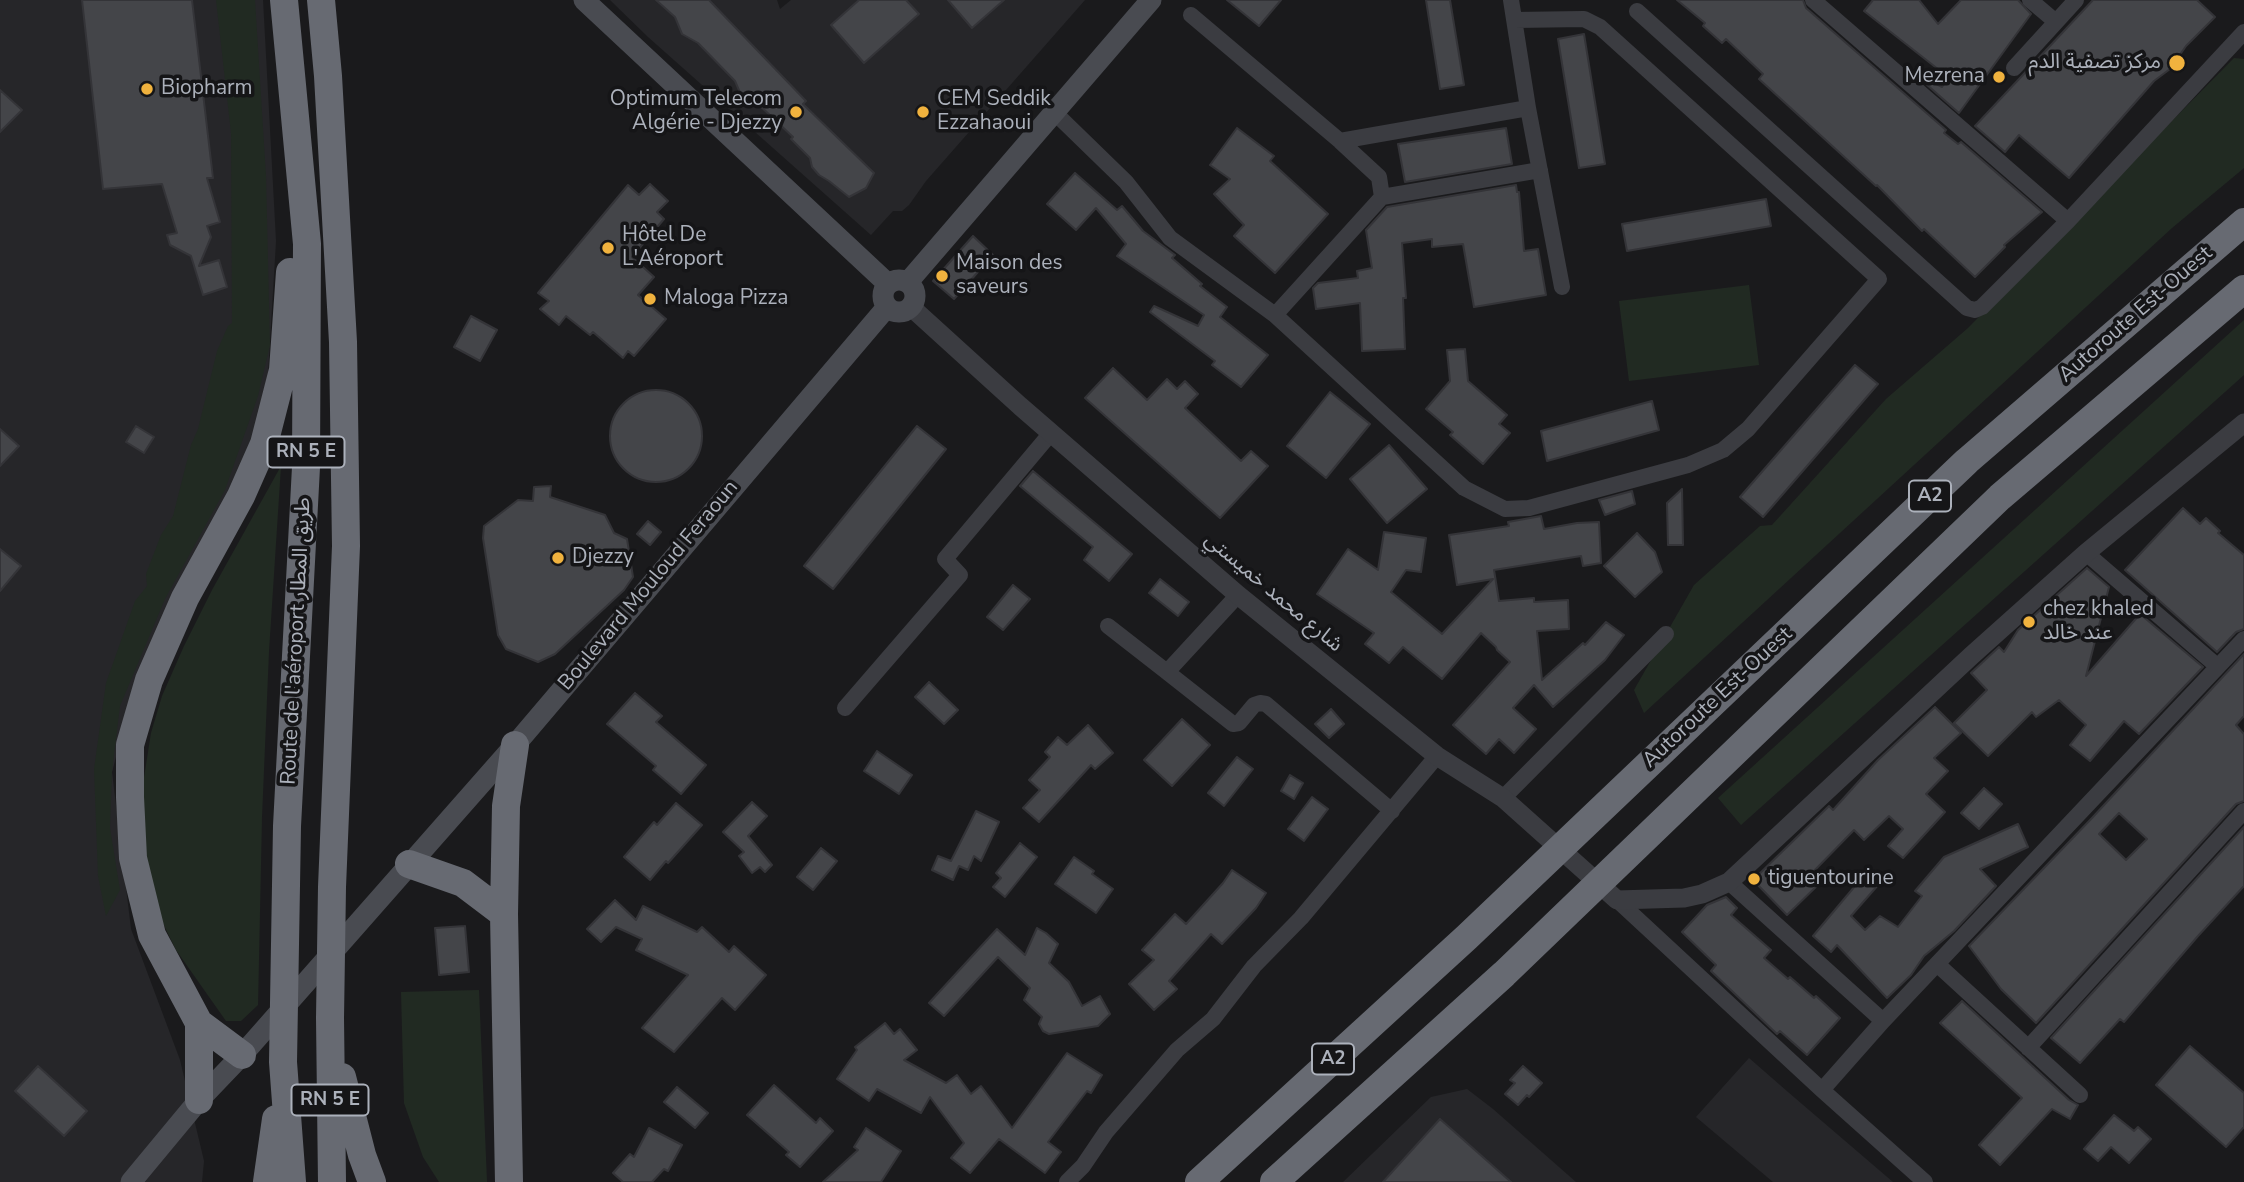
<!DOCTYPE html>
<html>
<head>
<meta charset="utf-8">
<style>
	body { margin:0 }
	canvas { display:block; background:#1a1a1c }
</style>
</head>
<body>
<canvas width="2244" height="1182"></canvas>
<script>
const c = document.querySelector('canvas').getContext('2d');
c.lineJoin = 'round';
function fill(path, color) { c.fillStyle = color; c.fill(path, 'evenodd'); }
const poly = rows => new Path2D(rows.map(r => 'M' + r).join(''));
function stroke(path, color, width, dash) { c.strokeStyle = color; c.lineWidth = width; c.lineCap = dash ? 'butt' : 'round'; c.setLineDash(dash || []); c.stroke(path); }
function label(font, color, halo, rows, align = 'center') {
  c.font = font + ' "Nunito Sans","Noto Sans Arabic",sans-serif'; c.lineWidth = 7; c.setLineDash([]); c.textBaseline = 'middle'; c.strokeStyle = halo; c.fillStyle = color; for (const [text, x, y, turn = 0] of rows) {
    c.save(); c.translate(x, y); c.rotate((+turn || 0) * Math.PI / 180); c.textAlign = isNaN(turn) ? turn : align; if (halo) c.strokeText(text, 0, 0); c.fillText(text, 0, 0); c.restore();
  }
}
const built = poly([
	[0,0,263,0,276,241,265,425,132,696,112,772,131,929,180,1060,204,1161,202,1182,0,1182],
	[610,0,777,0,780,9,791,0,1085,0,926,181,909,205,902,211,893,211,871,235,648,37],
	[1749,1058,1788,1092,1893,1182,1773,1182,1696,1117],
	[1467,1089,1493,1109,1576,1182,1343,1182,1431,1097]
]);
const green = poly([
	[216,0,255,0,266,176,270,345,258,396,225,490,165,599,120,706,112,772,110,828,120,890,106,916,98,876,94,769,106,683,135,601,147,586,146,574,161,535,173,516,191,445,198,429,217,351,228,326,232,323,231,133],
	[2234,58,2244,59,2244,168,2172,228,1644,713,1634,690,1694,585,1760,526,1772,525,1886,399,1968,328],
	[1749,285,1759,365,1629,381,1619,301],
	[2244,320,2244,375,1741,825,1718,798],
	[281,466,269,651,262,817,258,1005,241,1021,226,1021,176,950,160,917,142,837,143,784,151,733,162,696,184,646,212,590],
	[479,990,487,1182,439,1182,423,1157,404,1103,401,992]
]);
const building = poly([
	[82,0,192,0,213,178,207,178,220,222,207,226,211,237,199,266,219,260,227,287,203,295,191,256,170,245,167,235,177,233,162,184,103,189,82,0],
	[656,0,709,0,806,101,803,104,874,173,866,188,849,197,829,181,819,175,812,167,810,158,791,139,793,137,756,102,741,95,735,81,698,43,682,34,675,17,656,0],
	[859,0,906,0,919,14,864,63,831,25,859,0],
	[948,0,1004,0,972,28,948,0],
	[1227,0,1281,0,1259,26,1227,0],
	[1426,0,1450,0,1464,85,1440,89,1426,0],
	[1677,0,1803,0,1806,8,1946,130,1944,133,1958,144,1961,142,2042,212,2004,245,2005,247,1975,277,1924,229,1922,231,1877,185,1876,186,1759,79,1763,74,1726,39,1722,43,1703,26,1705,23,1677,0],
	[1873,0,1919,0,1938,24,1961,0,2018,0,2031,14,1959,113,1909,69,1942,87,1948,77,1864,11,1873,0],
	[2093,0,2197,0,2215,17,2186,46,2170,69,2154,81,2069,178,2019,135,2005,152,1975,126,2093,0],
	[1584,34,1605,164,1579,168,1558,39,1584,34],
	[0,90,22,110,0,132,0,90],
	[1237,128,1274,156,1270,161,1328,214,1275,273,1234,236,1244,225,1214,194,1230,179,1210,165,1237,128],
	[1506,128,1512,164,1405,182,1398,144,1506,128],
	[1075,173,1117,210,1122,206,1143,231,1175,255,1172,258,1202,284,1200,286,1227,307,1220,317,1268,355,1241,387,1212,365,1215,361,1150,312,1154,306,1198,326,1204,315,1117,256,1126,244,1096,208,1076,230,1047,204,1075,173],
	[650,184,668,201,657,212,664,219,632,257,654,277,638,295,666,319,634,356,628,351,623,358,593,332,590,335,566,316,559,325,540,309,549,301,538,293,628,185,639,195,650,184],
	[1516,185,1517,192,1519,192,1524,251,1538,249,1546,295,1474,307,1463,244,1432,247,1432,239,1402,243,1406,298,1403,298,1405,349,1362,351,1360,303,1316,309,1313,288,1318,283,1358,278,1357,271,1372,268,1366,230,1387,207,1516,185],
	[1766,199,1771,226,1627,251,1622,224,1766,199],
	[973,236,993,255,954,299,933,281,973,236],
	[471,316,497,330,480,361,454,347,471,316],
	[1465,349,1468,381,1507,415,1499,424,1510,433,1483,464,1450,435,1453,432,1426,409,1450,381,1447,350,1465,349],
	[1855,365,1878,384,1763,517,1740,497,1855,365],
	[1113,368,1147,400,1167,379,1177,389,1185,381,1198,394,1185,408,1241,461,1251,451,1268,466,1220,518,1085,398,1113,368],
	'610 436a46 46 0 1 1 92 0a46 46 0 1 1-92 0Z',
	[1330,392,1370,424,1326,478,1287,446,1330,392],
	[1652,401,1659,430,1547,461,1541,431,1652,401],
	[136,426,154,437,144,453,126,442,136,426],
	[917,426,946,449,833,589,804,566,917,426],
	[0,429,19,446,0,466,0,429],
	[1389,445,1427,489,1387,523,1350,479,1389,445],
	[1033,471,1132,554,1109,581,1084,560,1093,547,1020,486,1033,471],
	[551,486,550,497,605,515,614,533,627,539,633,577,624,590,555,654,538,662,506,649,498,635,483,538,484,526,518,500,533,501,534,487,551,486],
	[1682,489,1683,545,1668,545,1667,503,1682,489],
	[1632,491,1635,504,1605,515,1599,500,1632,491],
	[2183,508,2200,524,2206,518,2220,531,2218,533,2244,555,2244,629,2236,632,2217,652,2125,570,2183,508],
	[1541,516,1544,529,1577,523,1599,522,1601,563,1583,566,1581,556,1494,570,1499,601,1534,598,1534,602,1568,600,1569,629,1537,631,1542,680,1583,643,1585,645,1606,622,1624,635,1605,660,1553,707,1534,685,1513,708,1536,729,1514,753,1499,739,1486,754,1453,725,1510,662,1497,650,1496,647,1481,633,1442,679,1403,647,1389,663,1365,644,1374,633,1317,594,1348,549,1378,570,1384,532,1426,538,1421,572,1406,570,1391,592,1442,634,1493,579,1457,585,1449,535,1509,526,1508,522,1541,516],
	[648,521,661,532,650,545,637,534,648,521],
	[1637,533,1655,552,1662,572,1635,597,1604,566,1637,533],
	[0,549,21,566,0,591,0,549],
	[2087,568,2109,587,2086,676,2140,614,2203,667,2139,734,2124,721,2090,761,2070,745,2086,725,2059,700,2036,717,2032,712,1988,756,1954,723,1987,690,1971,673,1999,647,2004,652,2018,630,2087,568],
	[1160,579,1189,602,1178,616,1149,593,1160,579],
	[1013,585,1030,599,1003,630,987,617,1013,585],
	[2244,654,2244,716,2236,725,2244,734,2244,801,2236,804,2036,1023,2001,989,1969,946,2092,818,2244,654],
	[2119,813,2147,839,2126,860,2099,834,2119,813],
	[929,682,958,710,944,724,915,697,929,682],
	[635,693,662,716,656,722,706,765,681,794,653,770,656,766,607,724,635,693],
	[1935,707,1961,733,1934,758,1948,771,1926,794,1945,812,1903,858,1888,846,1903,829,1889,816,1864,840,1854,830,1812,873,1821,882,1787,915,1753,880,1829,806,1833,810,1878,760,1935,707],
	[1331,709,1344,724,1329,738,1315,724,1331,709],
	[1182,719,1210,745,1172,786,1144,760,1182,719],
	[1088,725,1113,753,1095,769,1091,765,1039,822,1023,808,1040,790,1029,780,1050,757,1045,752,1058,737,1067,745,1088,725],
	[877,751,912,775,899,794,864,771,877,751],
	[1237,757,1253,769,1224,806,1208,793,1237,757],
	[1290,775,1303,783,1294,799,1281,791,1290,775],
	[1984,788,2002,804,1979,829,1961,813,1984,788],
	[1312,797,1328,809,1304,841,1288,829,1312,797],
	[752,802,767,816,748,836,772,865,765,872,760,867,752,873,739,856,744,852,723,832,752,802],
	[676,803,702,825,668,863,666,861,650,880,624,857,654,822,657,825,676,803],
	[976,811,999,822,981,861,974,856,968,870,959,866,953,880,932,870,938,856,951,861,976,811],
	[2018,824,2028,847,1980,869,1996,886,1954,931,1924,956,1911,975,1887,998,1837,945,1831,952,1813,936,1866,873,1879,884,1851,916,1865,930,1880,916,1898,927,1922,896,1915,891,1944,857,2018,824],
	[2244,827,2244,886,2198,936,2124,1022,2120,1019,2080,1063,2051,1038,2244,827],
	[1020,843,1037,857,1005,897,993,887,1001,878,996,873,1020,843],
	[821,848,837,861,813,890,797,877,821,848],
	[1074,857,1094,871,1092,874,1113,889,1096,913,1055,884,1074,857],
	[1232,870,1266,893,1256,908,1222,944,1211,934,1169,981,1177,989,1154,1010,1129,984,1154,960,1142,950,1175,914,1186,924,1223,883,1232,870],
	[1726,897,1737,908,1731,915,1771,950,1764,958,1788,979,1790,977,1814,998,1816,996,1840,1018,1807,1055,1780,1031,1777,1034,1711,971,1716,965,1682,932,1707,905,1726,897],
	[615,900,636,920,643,906,697,932,702,927,729,952,734,946,766,975,735,1010,722,998,674,1052,642,1028,688,975,636,950,642,939,616,927,601,942,587,929,615,900],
	[465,926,469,972,439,975,435,928,465,926],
	[1037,928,1046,933,1058,944,1049,963,1069,982,1082,1006,1100,996,1110,1014,1098,1026,1049,1034,1043,1031,1039,1024,1042,1017,1024,1000,1030,988,998,957,944,1016,929,1003,997,929,1025,955,1037,928],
	[1962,1001,2069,1100,2078,1105,2070,1119,2052,1109,2000,1165,1979,1145,2022,1098,1940,1023,1962,1001],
	[885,1023,894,1034,900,1029,917,1050,904,1060,946,1083,957,1075,971,1094,981,1086,1012,1128,1067,1053,1102,1075,1091,1093,1087,1091,1048,1142,1061,1152,1045,1173,999,1139,970,1173,951,1158,964,1143,930,1097,921,1113,877,1089,869,1101,837,1079,857,1050,855,1047,885,1023],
	[2190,1046,2244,1093,2244,1127,2226,1147,2156,1085,2190,1046],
	[38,1066,87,1111,64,1136,15,1091,38,1066],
	[1523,1066,1542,1083,1529,1097,1527,1095,1518,1105,1505,1094,1515,1083,1510,1080,1523,1066],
	[774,1085,816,1123,820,1118,833,1131,800,1167,786,1155,789,1152,747,1115,774,1085],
	[677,1087,708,1113,695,1128,664,1102,677,1087],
	[2114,1115,2134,1131,2138,1127,2151,1139,2129,1163,2111,1147,2098,1161,2084,1149,2114,1115],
	[1440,1119,1511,1182,1383,1182,1440,1119],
	[649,1128,682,1145,668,1171,664,1169,652,1182,623,1182,613,1173,630,1154,634,1157,649,1128],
	[866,1128,901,1151,881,1182,823,1182,858,1150,854,1147,866,1128]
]);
const minor = poly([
	[1511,0,1528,108,1562,287],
	[1813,0,2068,221],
	[2030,0,2056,22],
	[1637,11,1967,308,1975,310,1982,307,2068,221,2244,32],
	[1191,15,1340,141,1379,177,1382,197,1275,315,1464,488,1505,509,1529,508,1688,465,1723,450,1748,429,1879,279,1600,27,1584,19,1514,20],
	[2014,68,2076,0],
	[1054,112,1126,182,1170,238,1275,315],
	[1340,141,1528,108],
	[1382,197,1540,170],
	[2086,553,2217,666],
	[1238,595,1167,672,1233,724,1239,723,1254,705,1260,703,1266,704,1392,811],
	[1108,626,1167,672],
	[845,708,960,575,945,559,1051,433],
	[1503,798,1666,634],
	[1729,882,1883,1021],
	[1617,900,1822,1090,1925,1182],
	[1937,964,2080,1095],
	[2028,1048,2244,811],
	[1822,1090,1883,1021,2244,639],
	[1067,1182,1083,1166,1106,1132,1177,1050,1213,1019,1254,966,1301,918,1437,756]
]);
const tertiary = poly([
	[911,307,1020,406,1238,595,1437,756,1503,798,1617,900,1684,898,1702,894,1729,882,1971,656,2086,553,2244,423]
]);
const secondary = poly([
	[584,0,888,284],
	'883 296a16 16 0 1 1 32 0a16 16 0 1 1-32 0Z',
	[908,282,1151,0],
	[131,1182,199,1100,242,1055,515,745,887,307]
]);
const motorway = poly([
	[284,0,307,244,306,467,287,826,283,1062,292,1182],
	[321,0,328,76,343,342,346,546,332,887,330,1018,332,1182],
	[409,864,463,883,504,914],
	[199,1023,242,1055],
	[342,1077,362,1155,372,1182],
	[199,1100,199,1023,152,935,133,858,130,797,130,745,149,680,185,598,241,496,264,444,283,370,290,272],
	[267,1182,276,1119],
	[509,1182,504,914,506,806,515,745],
	[1199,1182,1467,937,1967,461,2244,222],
	[1274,1182,1504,974,2000,497,2244,289]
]);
const markers = [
	[2177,63,9,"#f0b23e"],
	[1999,77,7,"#f0b23e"],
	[147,89,7,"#f0b23e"],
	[796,112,7,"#f0b23e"],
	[923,112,7,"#f0b23e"],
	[608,248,7,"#f0b23e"],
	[942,276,7,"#f0b23e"],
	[650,299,7,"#f0b23e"],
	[558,558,7,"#f0b23e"],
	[2029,622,7,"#f0b23e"],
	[1754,879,7,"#f0b23e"]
];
const shields = [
	[306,452,77],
	[1930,496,42],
	[1333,1059,42],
	[330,1100,77]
];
const shieldNames = [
	["RN 5 E",306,452],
	["A2",1930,496],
	["A2",1333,1059],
	["RN 5 E",330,1100]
];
const poiNames = [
	["مركز تصفية الدم",2161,63,"right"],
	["Mezrena",1985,77,"right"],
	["Biopharm",161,89],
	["Optimum Telecom",782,100,"right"],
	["Algérie - Djezzy",782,124,"right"],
	["CEM Seddik",937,100],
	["Ezzahaoui",937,124],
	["Hôtel De",622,236],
	["L'Aéroport",622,260],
	["Maison des",956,264],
	["saveurs",956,288],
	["Maloga Pizza",664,299],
	["Djezzy",572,558],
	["chez khaled",2043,610],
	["عند خالد",2043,634],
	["tiguentourine",1768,879]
];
const streetNames = [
	["Autoroute Est-Ouest",2136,315,-41],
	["Boulevard Mouloud Feraoun",649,586,-50],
	["شارع محمد خميستي",1273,593,40],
	["Route de l'aéroport طريق المطار",297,641,-87],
	["Autoroute Est-Ouest",1718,698,-43]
];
fill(built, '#262629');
fill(green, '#212a22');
fill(building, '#444549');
stroke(building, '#343438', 2);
stroke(minor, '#3b3c41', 16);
stroke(tertiary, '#3b3c41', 19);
stroke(secondary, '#494b51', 21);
stroke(motorway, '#676a72', 28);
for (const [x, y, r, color] of markers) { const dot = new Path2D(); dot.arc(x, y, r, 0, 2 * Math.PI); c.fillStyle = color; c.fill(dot); stroke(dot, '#151517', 2.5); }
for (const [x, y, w] of shields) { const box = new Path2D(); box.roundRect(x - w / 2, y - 15.5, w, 31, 5); c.fillStyle = '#151517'; c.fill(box); stroke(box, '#acb1bb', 2); }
label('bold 19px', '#acb1bb', null, shieldNames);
label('21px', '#acb1bb', '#151517', poiNames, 'left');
label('21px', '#acb1bb', '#151517', streetNames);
</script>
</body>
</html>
